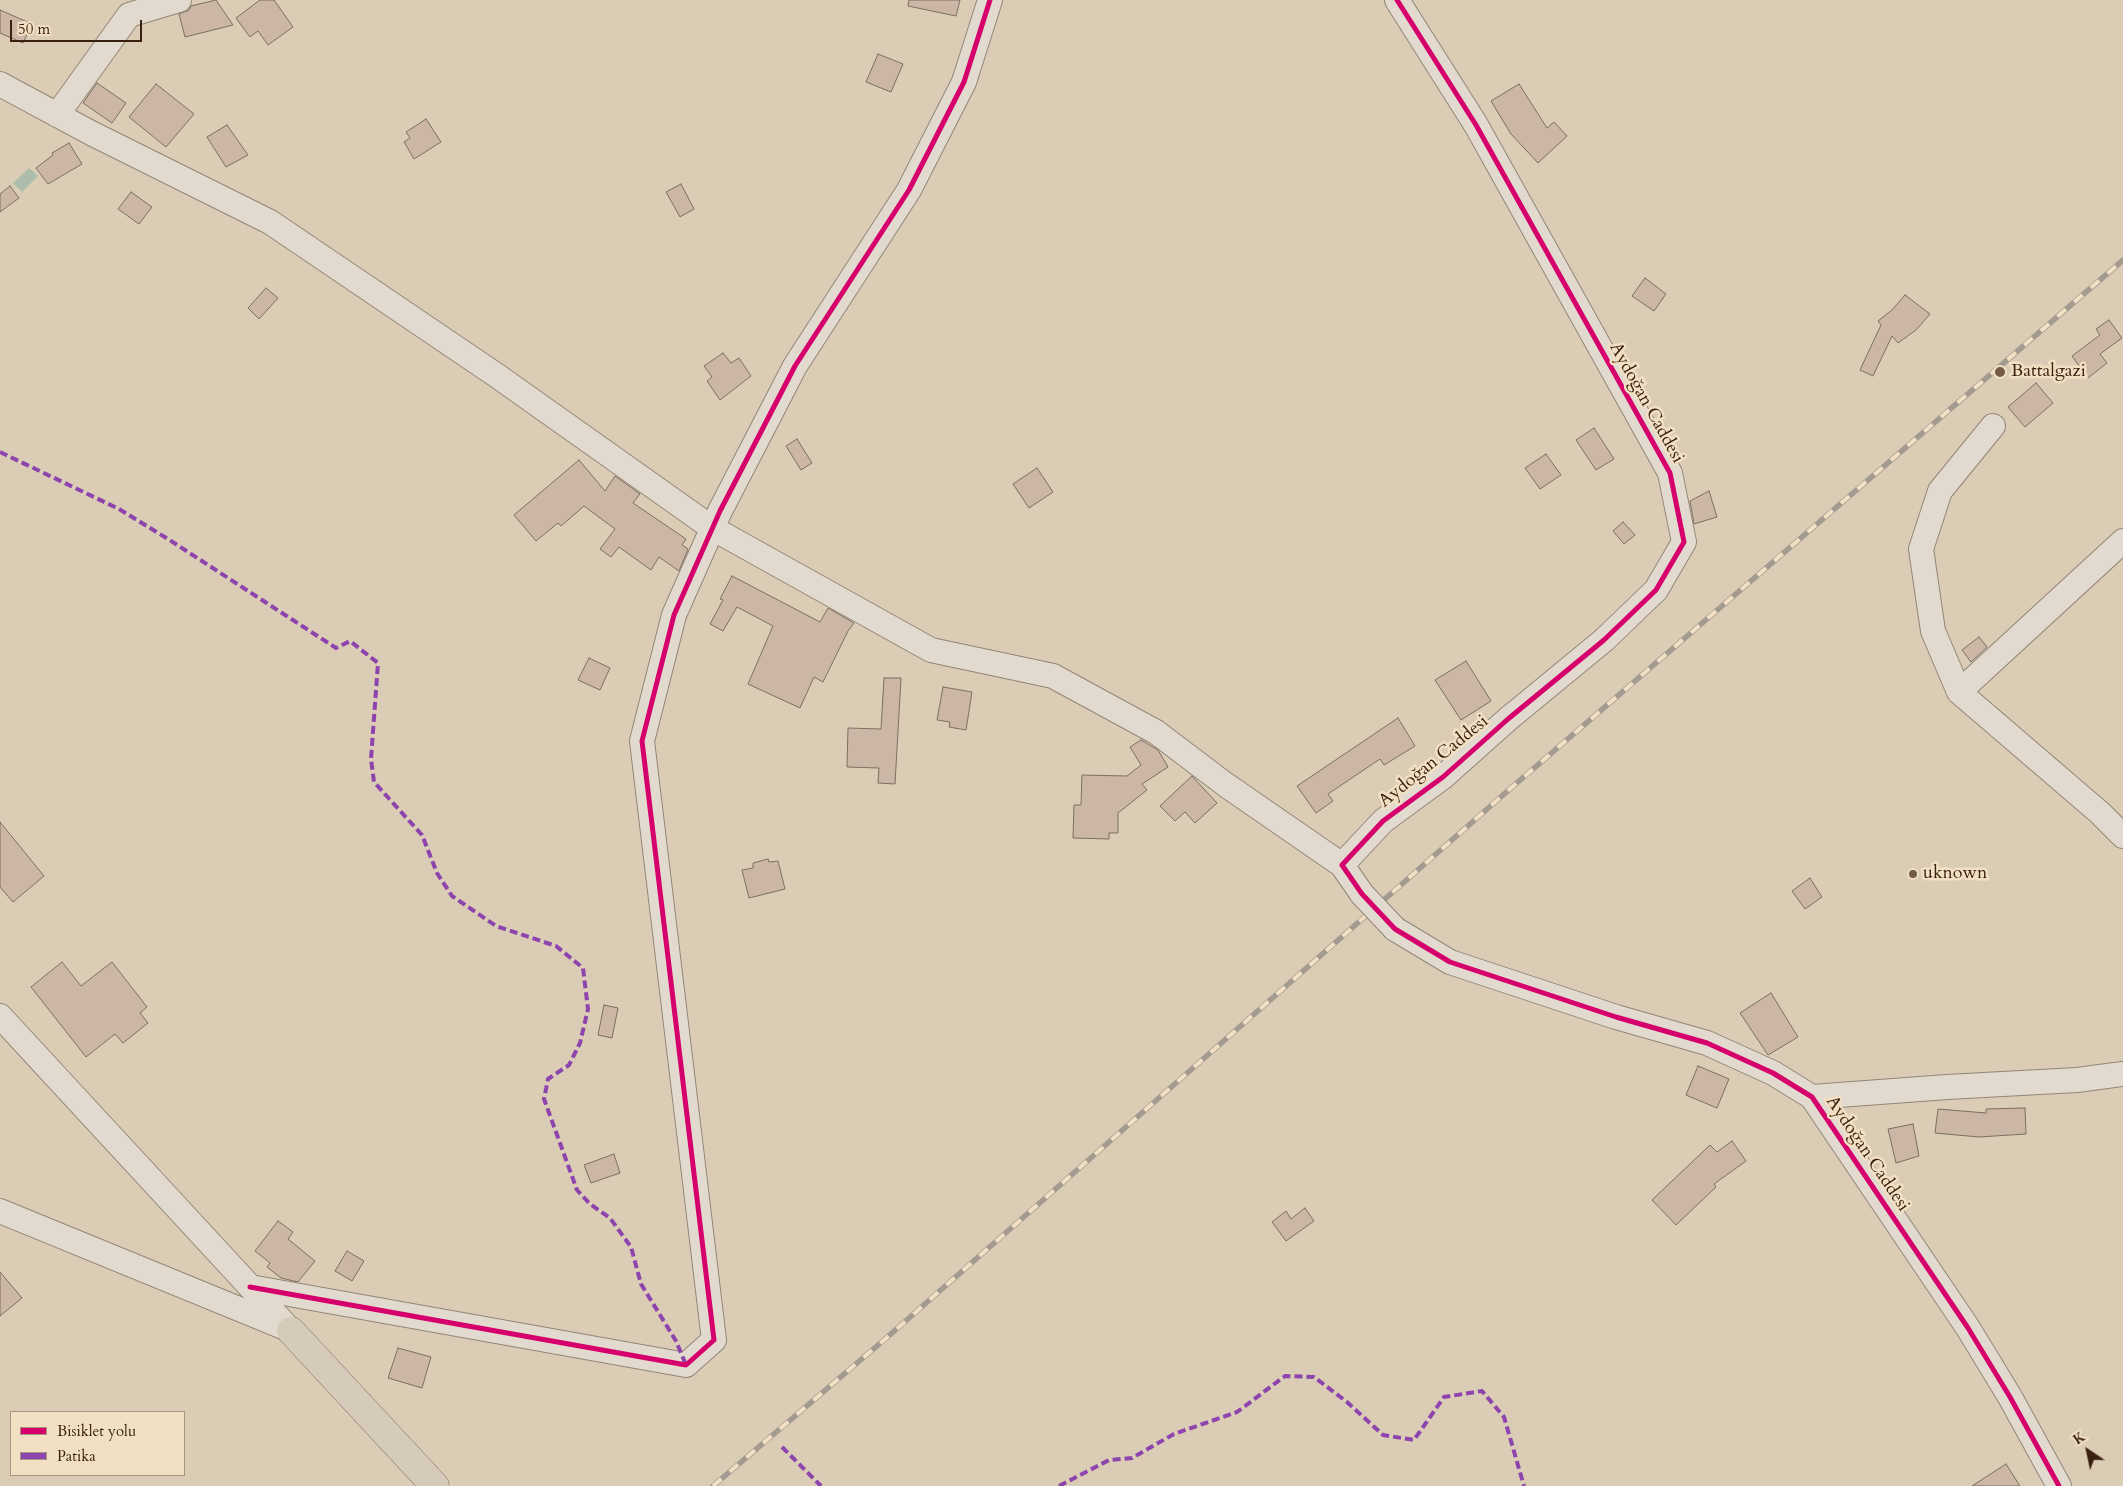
<!DOCTYPE html>
<html>
<head>
<meta charset="utf-8">
<style>
	body { margin:0 }
	#map { position:relative; width:2123px; height:1486px; overflow:hidden; background:#dbccb5; font-family:Cardo,serif }
	canvas { display:block }
	.legend { position:absolute; left:10px; top:1411px; width:175px; height:65px; box-sizing:border-box; background:#f2e0c4; border:1px solid #a8937c; margin:0; padding:6px 9px; list-style:none; font-size:15px; color:#3a200f }
	.legend li { display:flex; align-items:center; gap:10px; height:25px }
	.legend b { width:25px; border:1px solid #a8937c }
	.north { position:absolute; left:2063px; top:1426px; width:50px; height:50px; -webkit-text-stroke:4px #f2e0c4; paint-order:stroke; rotate:326deg; font-size:14px; font-weight:700; line-height:20px; text-align:center; color:#3a200f }
	.north::after { content:''; display:block; margin:auto; width:18px; height:22px; background:#3a200f; clip-path:polygon(50% 0,100% 100%,50% 72%,0 100%) }
	.scale { position:absolute; left:10px; top:20px; width:132px; height:22px; box-sizing:border-box; border:2px solid #3a200f; border-top:0; padding-left:6px; font-size:15px; line-height:18px; white-space:nowrap; color:#3a200f; -webkit-text-stroke:4px #f2e0c4; paint-order:stroke }
</style>
</head>
<body>
<div id="map">
<canvas width="2123" height="1486"></canvas>
<ul class="legend">
<li><b style="height:6px;background:#d6006c"></b>Bisiklet yolu</li>
<li><b style="height:6px;background:#8e44ad"></b>Patika</li>
</ul>
<div class="north">K</div>
<div class="scale">50 m</div>
</div>
<script>
const c = document.querySelector('canvas').getContext('2d');
c.lineJoin = 'round';
function fill(path, color) { c.fillStyle = color; c.fill(path, 'evenodd'); }
const poly = rows => new Path2D(rows.map(r => 'M' + r).join(''));
function stroke(path, color, width, dash) { c.strokeStyle = color; c.lineWidth = width; c.lineCap = dash ? 'butt' : 'round'; c.setLineDash(dash || []); c.stroke(path); }
function label(font, color, halo, rows, align = 'center') {
  c.font = font + ' Cardo,serif'; c.lineWidth = 5; c.setLineDash([]); c.textBaseline = 'middle'; c.strokeStyle = halo; c.fillStyle = color; for (const [text, x, y, turn = 0] of rows) {
    c.save(); c.translate(x, y); c.rotate((+turn || 0) * Math.PI / 180); c.textAlign = isNaN(turn) ? turn : align; if (halo) c.strokeText(text, 0, 0); c.fillText(text, 0, 0); c.restore();
  }
}
const water = poly([
	[29,168,38,176,22,192,13,183]
]);
const building = poly([
	[216,0,233,25,185,37,179,14,189,10,191,6,216,0],
	[260,0,274,0,293,27,268,45,258,31,250,37,236,18,260,0],
	[909,0,960,0,956,16,908,6,909,0],
	[0,10,32,24,23,43,0,33,0,10],
	[878,54,903,64,891,92,866,82,878,54],
	[97,83,126,103,112,123,83,103,97,83],
	[156,84,194,114,166,147,129,117,156,84],
	[1519,84,1547,128,1554,122,1567,136,1538,163,1511,134,1491,101,1519,84],
	[426,119,441,142,414,159,404,142,410,138,406,132,426,119],
	[227,125,248,155,226,167,207,137,227,125],
	[69,143,82,164,48,184,36,168,53,155,52,153,69,143],
	[681,184,694,209,680,217,666,192,681,184],
	[10,186,19,198,0,212,0,194,10,186],
	[131,192,152,207,139,224,118,209,131,192],
	[1645,278,1666,294,1654,311,1632,296,1645,278],
	[266,288,278,298,259,319,248,308,266,288],
	[1905,295,1930,314,1916,330,1898,343,1892,336,1873,376,1860,370,1881,325,1878,321,1892,310,1905,295],
	[2109,320,2122,338,2100,354,2107,363,2088,378,2072,356,2100,335,2096,329,2109,320],
	[723,353,731,363,739,358,751,376,720,400,707,381,712,377,704,366,723,353],
	[2036,383,2053,403,2025,427,2008,407,2036,383],
	[1594,428,1614,459,1596,470,1576,440,1594,428],
	[797,439,812,463,801,470,786,446,797,439],
	[1546,454,1561,475,1540,489,1525,468,1546,454],
	[579,460,605,491,615,476,640,494,633,503,686,539,682,545,688,549,679,571,659,557,651,570,619,547,611,557,600,549,615,529,584,506,561,526,558,523,536,541,514,515,579,460],
	[1037,468,1053,492,1029,508,1013,484,1037,468],
	[1709,491,1717,517,1694,524,1690,501,1709,491],
	[1623,522,1635,535,1624,544,1613,531,1623,522],
	[732,576,820,622,828,608,854,623,848,631,823,682,814,677,800,708,748,684,773,626,737,607,723,631,710,624,723,600,720,599,732,576],
	[1979,637,1987,647,1971,662,1962,650,1979,637],
	[589,658,610,668,600,690,578,680,589,658],
	[1466,661,1491,701,1461,720,1435,680,1466,661],
	[884,678,901,678,895,784,878,783,879,768,847,767,848,728,881,729,884,678],
	[943,687,972,692,966,730,949,727,950,722,937,720,943,687],
	[1398,718,1415,746,1384,765,1380,759,1328,794,1333,801,1316,813,1297,786,1398,718],
	[1141,740,1158,750,1168,767,1142,784,1147,790,1118,813,1118,833,1109,833,1109,839,1073,838,1074,805,1081,805,1082,775,1127,776,1141,765,1130,747,1141,740],
	[1192,776,1217,803,1195,823,1185,812,1175,821,1160,806,1192,776],
	[0,822,44,876,13,902,0,887,0,822],
	[768,859,769,862,778,861,785,889,749,898,742,870,753,868,753,863,768,859],
	[1810,878,1822,897,1805,909,1792,891,1810,878],
	[62,962,81,986,112,962,147,1007,140,1013,148,1023,123,1043,115,1034,86,1057,31,987,62,962],
	[1771,993,1798,1037,1768,1055,1740,1013,1771,993],
	[604,1005,618,1008,612,1038,598,1035,604,1005],
	[1698,1066,1729,1079,1717,1108,1686,1095,1698,1066],
	[2025,1108,2026,1134,1979,1137,1935,1133,1938,1109,1986,1113,1986,1109,2025,1108],
	[1913,1124,1919,1156,1896,1163,1888,1129,1913,1124],
	[1732,1141,1746,1161,1714,1184,1716,1187,1676,1225,1652,1200,1710,1145,1717,1152,1732,1141],
	[614,1154,620,1173,591,1183,584,1165,614,1154],
	[1305,1208,1314,1221,1286,1241,1272,1222,1286,1211,1291,1219,1305,1208],
	[278,1221,293,1232,288,1239,315,1261,298,1282,281,1278,267,1267,270,1263,255,1251,278,1221],
	[347,1251,364,1261,352,1281,335,1271,347,1251],
	[0,1272,22,1298,0,1316,0,1272],
	[398,1348,431,1357,422,1388,388,1378,398,1348],
	[2006,1464,2020,1486,1972,1486,2006,1464]
]);
const minor = poly([
	[0,84,91,133,270,222,496,375,712,528,931,650,1053,676,1156,732,1226,785,1342,865],
	[57,115,129,15,179,0],
	[1993,426,1940,491,1921,549,1933,631,1959,692,2100,813,2123,836],
	[1959,692,2123,541],
	[1362,894,1342,865,1383,821,1443,777,1508,719,1604,640,1656,590,1684,542,1670,473,1476,125,1397,0],
	[1395,929,1450,962,1616,1017,1707,1043,1773,1073,1812,1097,1968,1328,2010,1397,2059,1486],
	[0,1016,291,1331],
	[1812,1097,1947,1087,2077,1080,2123,1074],
	[0,1211,283,1327],
	[250,1287,686,1365,714,1340,642,741,674,615,720,511,795,366,909,190,964,82,990,0]
]);
const major = poly([
	[291,1331,435,1486]
]);
const rail = poly([
	[713,1486,884,1340,1511,788,2123,260]
]);
const minorBridge = poly([
	[1362,894,1395,929]
]);
const quiet = poly([
	[0,452,119,509,168,539,336,648,350,641,378,663,371,759,374,782,422,835,437,873,452,896,496,926,556,946,583,968,588,1009,580,1043,569,1065,548,1079,544,1099,577,1190,590,1204,610,1218,631,1247,641,1284,676,1341,686,1365],
	[782,1447,821,1486],
	[1059,1486,1109,1460,1132,1458,1174,1434,1237,1412,1285,1376,1314,1377,1347,1402,1383,1435,1414,1440,1444,1397,1482,1391,1504,1417,1524,1486]
]);
const cycleway = poly([
	[1397,0,1476,125,1670,473,1684,542,1656,590,1604,640,1508,719,1443,777,1383,821,1342,865,1362,894,1395,929,1450,962,1616,1017,1707,1043,1773,1073,1812,1097,1968,1328,2010,1397,2059,1486],
	[250,1287,686,1365,714,1340,642,741,674,615,720,511,795,366,909,190,964,82,990,0]
]);
const markers = [
	[2000,372,6,"#725c49"],
	[1913,874,5,"#725c49"]
];
const poiNames = [
	["Battalgazi",2011,372],
	["uknown",1923,874]
];
const streetNames = [
	["Aydoğan Caddesi",1646,403,61],
	["Aydoğan Caddesi",1434,762,-39],
	["Aydoğan Caddesi",1867,1154,56]
];
fill(water, '#acbdac');
fill(building, '#ccb6a6');
stroke(building, '#7b6f61', 1);
stroke(minor, '#928677', 26);
stroke(major, '#7b6f61', 29);
stroke(minor, '#e2dace', 24);
stroke(major, '#d6cbba', 28);
stroke(rail, '#a49b90', 5.5);
stroke(rail, '#f2e0c4', 4, [11]);
stroke(minorBridge, '#928677', 26, []);
stroke(minorBridge, '#e2dace', 24);
stroke(quiet, '#8e44ad', 4, [8, 4]);
stroke(cycleway, '#d6006c', 5);
for (const [x, y, r, color] of markers) { const dot = new Path2D(); dot.arc(x, y, r, 0, 2 * Math.PI); c.fillStyle = color; c.fill(dot); stroke(dot, '#f2e0c4', 2); }
label('18px', '#3a200f', '#f2e0c4', poiNames, 'left');
label('18px', '#3a200f', '#f2e0c4', streetNames);
</script>
</body>
</html>
